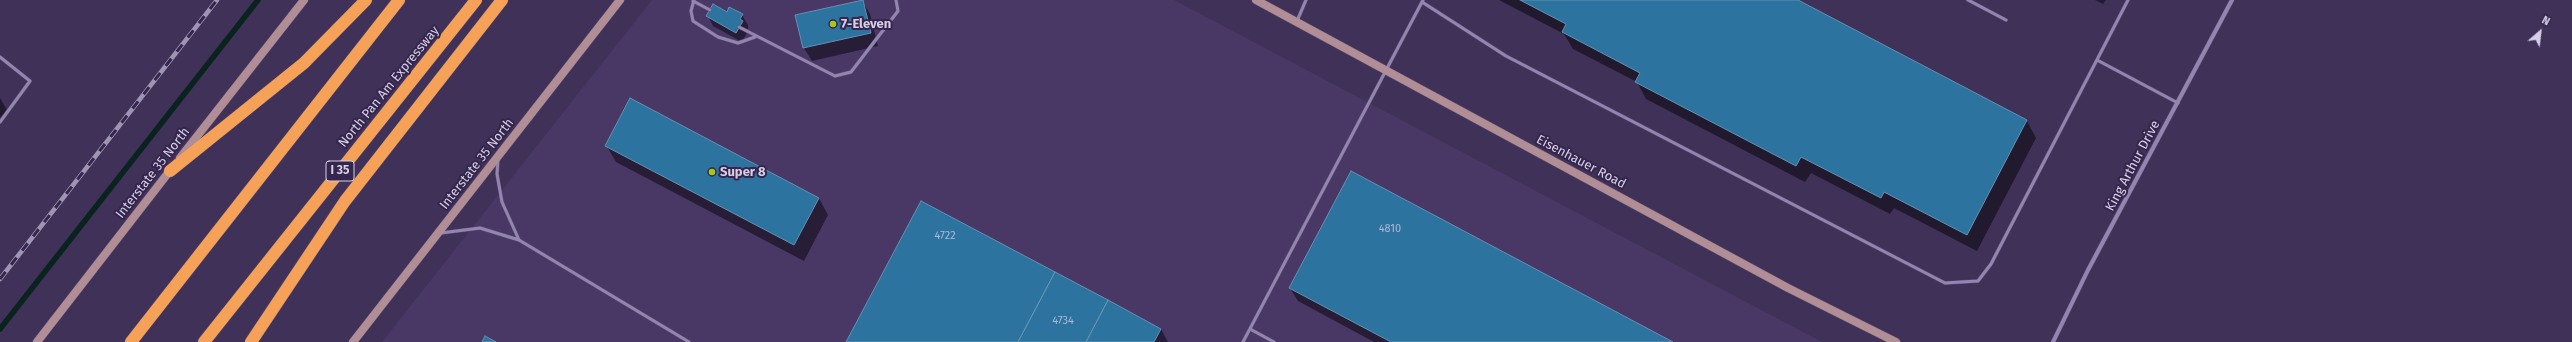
<!DOCTYPE html>
<html>
<head>
<meta charset="utf-8">
<style>
	body { margin:0 }
	#map { position:relative; width:2572px; height:342px; overflow:hidden; background:#3f3158; font-family:"Fira Sans",sans-serif }
	canvas { display:block }
	.north { position:absolute; left:2520px; top:12px; width:40px; height:40px; -webkit-text-stroke:3px #35264d; paint-order:stroke; rotate:28deg; font-size:11px; font-weight:700; line-height:16px; text-align:center; color:#d7cfe7 }
	.north::after { content:''; display:block; margin:auto; width:14px; height:18px; background:#d7cfe7; clip-path:polygon(50% 0,100% 100%,50% 72%,0 100%) }
</style>
</head>
<body>
<div id="map">
<canvas width="2572" height="342"></canvas>
<div class="north">N</div>
</div>
<script>
const c = document.querySelector('canvas').getContext('2d');
c.lineJoin = 'round';
function fill(path, color) { c.fillStyle = color; c.fill(path, 'evenodd'); }
const poly = rows => new Path2D(rows.map(r => 'M' + r).join(''));
function stroke(path, color, width, dash) { c.strokeStyle = color; c.lineWidth = width; c.lineCap = dash ? 'butt' : 'round'; c.setLineDash(dash || []); c.stroke(path); }
function label(font, color, halo, rows, align = 'center') {
  c.font = font + ' "Fira Sans",sans-serif'; c.lineWidth = 4; c.setLineDash([]); c.textBaseline = 'middle'; c.strokeStyle = halo; c.fillStyle = color; for (const [text, x, y, turn = 0] of rows) {
    c.save(); c.translate(x, y); c.rotate((+turn || 0) * Math.PI / 180); c.textAlign = isNaN(turn) ? turn : align; if (halo) c.strokeText(text, 0, 0); c.fillText(text, 0, 0); c.restore();
  }
}
const built = poly([
	[652,0,1174,0,1822,342,382,342]
]);
const shadow = poly([
	[862,0,870,14,878,46,812,61,804,48],
	[1499,0,1795,0,2027,121,2036,138,1977,251,1894,208,1890,214,1811,173,1805,182,1646,99,1637,82,1573,49,1564,34],
	[2095,0,2106,0,2103,4],
	[727,13,742,15,748,25,748,31,742,42,713,26,708,16],
	[0,98,8,112,0,122],
	[606,145,819,198,828,215,804,261,616,162],
	[1290,288,1671,342,1374,342,1298,301],
	[1161,329,1168,342,847,342]
]);
const stream = poly([
	[0,329,258,0]
]);
const building = poly([
	[863,0,871,33,803,48,795,15,863,0],
	[1520,0,1798,0,2027,120,1967,235,1884,192,1881,198,1801,157,1796,166,1635,82,1640,73,1562,32,1566,24,1520,0],
	[713,4,727,12,729,7,743,14,740,19,743,21,736,33,706,16,713,4],
	[630,98,819,198,794,245,605,146,630,98],
	[1351,171,1673,342,1391,342,1289,288,1351,171],
	[921,201,1055,272,1018,342,846,342,921,201],
	[1055,272,1108,300,1086,342,1018,342,1055,272],
	[1108,300,1161,329,1154,342,1086,342,1108,300],
	[485,336,496,342,482,342,485,336]
]);
const service = poly([
	[694,0,691,11,693,21,718,37,738,43,755,37],
	[1968,0,2006,20],
	[693,1,710,10],
	[1422,2,1506,56,1945,283,1978,281,1991,264,2128,0],
	[1297,21,1306,0],
	[739,27,835,76,851,72,898,11,896,0],
	[0,57,30,81,0,122],
	[2097,60,2178,103],
	[498,160,497,174,502,202,519,240],
	[441,233,480,228,519,240,689,342],
	[1250,329,1274,342],
	[1243,342,1423,0]
]);
const minor = poly([
	[2053,342,2088,270,2232,0]
]);
const secondary = poly([
	[1256,0,1788,288,1896,342],
	[180,158,304,0],
	[37,342,172,168],
	[353,342,620,0]
]);
const motorway = poly([
	[170,171,304,63,366,0],
	[131,342,399,0],
	[204,342,476,0],
	[251,342,345,201,502,0]
]);
const rail = poly([
	[0,279,217,0]
]);
const markers = [
	[833,24,4,"#aac717"],
	[712,172,4,"#aac717"]
];
const numberNames = [
	["4810",1390,229],
	["4722",945,236],
	["4734",1063,321]
];
const shields = [
	[340,171,28]
];
const shieldNames = [
	["I 35",340,171]
];
const poiNames = [
	["7-Eleven",841,24],
	["Super 8",720,172]
];
const streetNames = [
	["North Pan Am Expressway",389,87,-51],
	["Eisenhauer Road",1581,162,28],
	["Interstate 35 North",477,164,-52],
	["King Arthur Drive",2133,166,-62],
	["Interstate 35 North",153,173,-52]
];
fill(built, '#493866');
fill(shadow, '#0007');
stroke(stream, '#0a231e', 5.5);
fill(building, '#2c739f');
stroke(building, '#6491b0', 1);
stroke(service, '#584b6c', 4);
stroke(minor, '#584b6c', 5);
stroke(secondary, '#584b6c', 9);
stroke(motorway, '#584b6c', 13);
stroke(service, '#9384b1', 3);
stroke(minor, '#9384b1', 4);
stroke(secondary, '#b18d96', 8);
stroke(motorway, '#f6a158', 12);
stroke(rail, '#9f95b2', 4.5);
stroke(rail, '#35264d', 3, [9]);
for (const [x, y, r, color] of markers) { const dot = new Path2D(); dot.arc(x, y, r, 0, 2 * Math.PI); c.fillStyle = color; c.fill(dot); stroke(dot, '#35264d', 1.5); }
label('11px', '#acb8d5', null, numberNames);
for (const [x, y, w] of shields) { const box = new Path2D(); box.roundRect(x - w / 2, y - 10, w, 20, 3); c.fillStyle = '#35264d'; c.fill(box); stroke(box, '#d7cfe7', 1); }
label('bold 12px', '#d7cfe7', null, shieldNames);
label('bold 13px', '#d7cfe7', '#35264d', poiNames, 'left');
label('13px', '#d7cfe7', '#35264d', streetNames);
</script>
</body>
</html>
